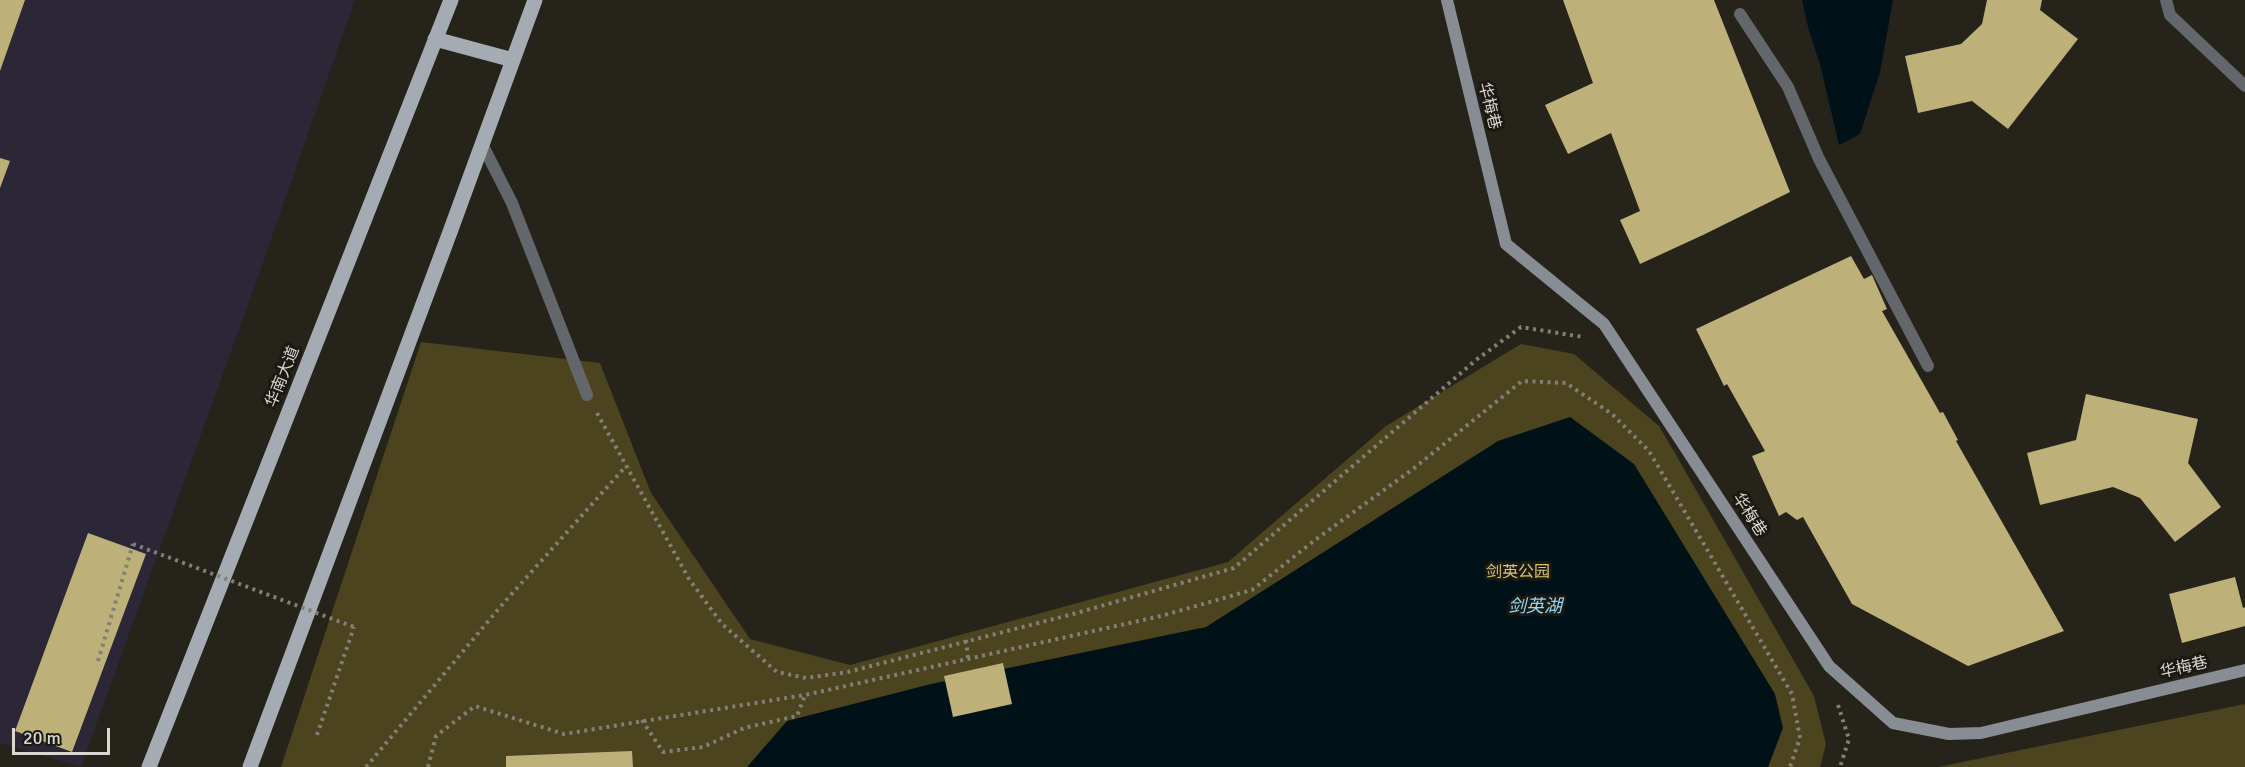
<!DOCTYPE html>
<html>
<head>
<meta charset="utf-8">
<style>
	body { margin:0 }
	#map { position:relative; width:2245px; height:767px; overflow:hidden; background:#25231a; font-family:Signika,sans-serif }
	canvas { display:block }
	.scale { position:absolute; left:12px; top:728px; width:98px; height:27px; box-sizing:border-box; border:3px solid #d9d7d2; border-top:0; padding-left:8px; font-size:18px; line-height:21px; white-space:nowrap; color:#d9d7d2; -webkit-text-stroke:4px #1b1911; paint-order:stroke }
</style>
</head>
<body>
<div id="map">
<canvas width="2245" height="767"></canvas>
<div class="scale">20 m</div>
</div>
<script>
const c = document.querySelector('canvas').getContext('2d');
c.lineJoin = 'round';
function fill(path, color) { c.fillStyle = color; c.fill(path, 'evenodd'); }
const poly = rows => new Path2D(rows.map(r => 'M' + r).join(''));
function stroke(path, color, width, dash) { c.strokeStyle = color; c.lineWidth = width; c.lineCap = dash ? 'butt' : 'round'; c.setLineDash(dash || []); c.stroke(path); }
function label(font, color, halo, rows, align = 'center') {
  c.font = font + ' Signika,"Noto Sans SC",sans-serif'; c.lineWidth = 6; c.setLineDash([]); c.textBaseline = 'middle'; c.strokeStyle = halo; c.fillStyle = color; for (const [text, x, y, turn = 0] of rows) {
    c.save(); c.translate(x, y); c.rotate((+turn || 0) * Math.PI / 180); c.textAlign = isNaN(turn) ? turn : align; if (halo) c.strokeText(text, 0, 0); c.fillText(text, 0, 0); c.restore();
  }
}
const medical = poly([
	[0,0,355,0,254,288,81,767,0,743]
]);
const green = poly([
	[421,342,600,363,651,493,750,639,850,665,1228,562,1386,426,1521,344,1574,354,1659,426,1668,441,1814,696,1826,744,1820,767,281,767],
	[2245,704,2245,767,1938,767]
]);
const water = poly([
	[1802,0,1893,0,1880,72,1860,134,1839,145,1821,68,1808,27],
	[1570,417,1634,464,1775,694,1783,728,1768,767,747,767,787,721,931,684,1206,627,1498,441]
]);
const building = poly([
	[0,0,25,0,0,71],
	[1563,0,1714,0,1790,192,1703,235,1640,264,1620,220,1640,211,1611,133,1568,154,1545,105,1593,83],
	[1987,0,2042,0,2040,10,2078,39,2008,129,1972,101,1918,113,1905,56,1961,44,1982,24],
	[0,158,10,161,0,188],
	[1851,256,1864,279,1872,275,1887,309,1882,311,1940,413,1943,412,1958,440,1956,441,2064,631,1968,666,1852,604,1803,517,1797,520,1786,512,1779,516,1752,456,1765,451,1727,384,1724,386,1696,329],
	[2086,394,2198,419,2188,463,2221,507,2175,542,2140,498,2113,487,2040,505,2027,453,2076,440],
	[88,533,146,554,72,752,15,731],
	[2235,577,2243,608,2245,607,2245,626,2182,643,2169,594],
	[1003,663,1012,704,953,717,944,676],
	[632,751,633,767,506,767,506,756]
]);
const path = poly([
	[597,413,689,579,722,624,777,672,806,678,848,672,1073,614,1234,568,1476,360,1521,327,1583,337],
	[966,640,968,658],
	[98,661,133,544],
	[1838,705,1849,739,1840,767],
	[642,720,663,752,703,747,744,728,797,716,805,695],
	[317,735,354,627],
	[366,767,501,606,626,466],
	[428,767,436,736,475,706,564,734,805,695,1161,616,1252,590,1315,540,1413,469,1522,381,1566,383,1612,414,1649,451,1792,694,1800,738,1790,767]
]);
const street = poly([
	[2166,0,2170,15,2245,86],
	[1740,14,1788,87,1819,159,1928,366],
	[482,144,512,203,587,395]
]);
const secondary = poly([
	[1447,0,1506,244,1604,324,1829,666,1893,723,1949,734,1981,733,2245,670]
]);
const primary = poly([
	[435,39,513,60],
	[149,767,451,0],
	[250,767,450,232,535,0]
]);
const pathBridge = poly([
	[133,544,354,627]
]);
const streetNames = [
	["华梅巷",1489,106,76],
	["华南大道",283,377,-68],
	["华梅巷",1749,515,57],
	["华梅巷",2184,668,-13]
];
const parkNames = [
	["剑英公园",1518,573]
];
const waterNames = [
	["剑英湖",1535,607]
];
fill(medical, '#2b2737');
fill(green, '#4c441e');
fill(water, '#001118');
fill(building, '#bdb078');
stroke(path, '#817f78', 4, [3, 4.5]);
stroke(street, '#63666a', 12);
stroke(secondary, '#888d93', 12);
stroke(primary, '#a4abb3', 15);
stroke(pathBridge, '#817f78', 4, [3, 4.5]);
label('16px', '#d9d7d2', '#1b1911', streetNames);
label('16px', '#d8c471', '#1b1911', parkNames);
label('italic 18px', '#8fdaf8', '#1b1911', waterNames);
</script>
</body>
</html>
